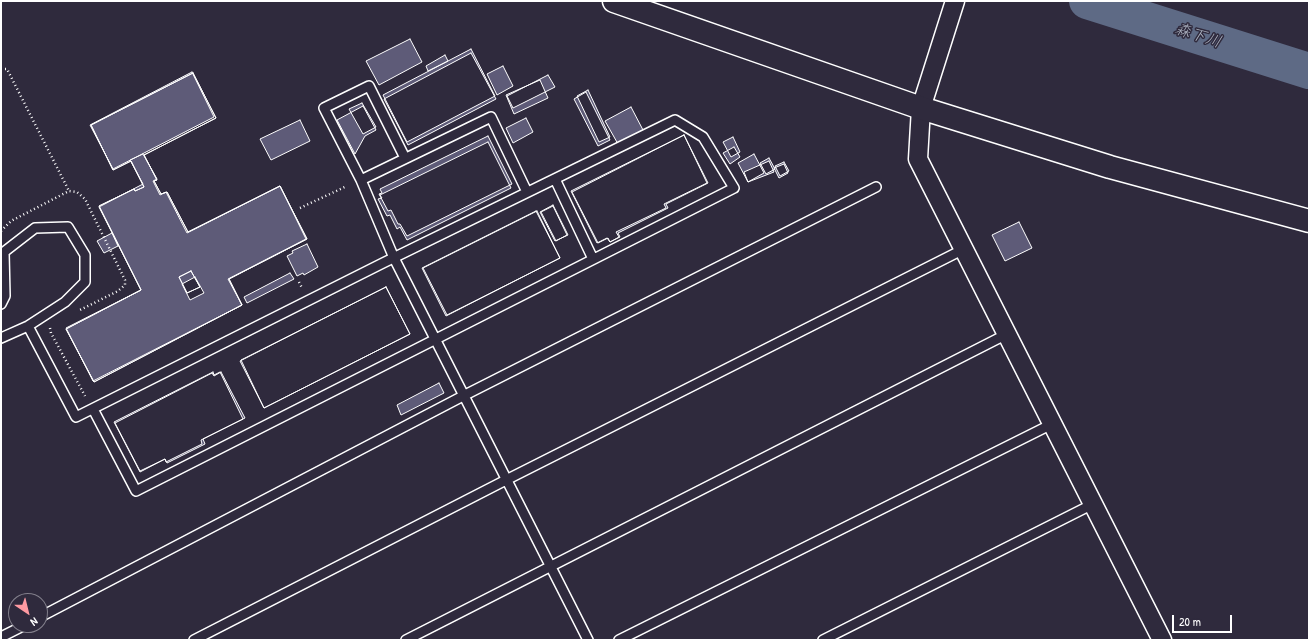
<!DOCTYPE html>
<html>
<head>
<meta charset="utf-8">
<style>
	body { margin:0 }
	#map { position:relative; width:1310px; height:641px; overflow:hidden; background:#2f2a3d; font-family:"Patrick Hand",sans-serif }
	canvas { display:block }
	.frame { position:absolute; inset:0; border:2px solid #fff; pointer-events:none }
	.north { position:absolute; left:8px; top:593px; width:40px; height:40px; box-sizing:border-box; background:#2f2a3d; border:1px solid #827f8b; border-radius:50%; rotate:145deg; font-size:11px; font-weight:700; line-height:16px; text-align:center; color:#fff }
	.north::after { content:''; display:block; margin:auto; width:14px; height:18px; background:#ff9aa2; clip-path:polygon(50% 0,100% 100%,50% 72%,0 100%) }
	.scale { position:absolute; left:1172px; top:615px; width:60px; height:18px; box-sizing:border-box; border:2px solid #fff; border-top:0; padding-left:5px; font-size:12px; line-height:14px; white-space:nowrap; color:#fff; -webkit-text-stroke:3px #2f2a3d; paint-order:stroke }
</style>
</head>
<body>
<div id="map">
<canvas width="1310" height="641"></canvas>
<div class="frame"></div>
<div class="north">N</div>
<div class="scale">20 m</div>
</div>
<script>
const c = document.querySelector('canvas').getContext('2d');
c.lineJoin = 'round';
const poly = rows => new Path2D(rows.map(r => 'M' + r).join(''));
function stroke(path, color, width, dash) { c.strokeStyle = color; c.lineWidth = width; c.lineCap = dash ? 'butt' : 'round'; c.setLineDash(dash || []); c.stroke(path); }
function fill(path, color) { c.fillStyle = color; c.fill(path, 'evenodd'); }
function label(font, color, halo, rows, align = 'center') {
  c.font = font + ' "Patrick Hand","Klee One",sans-serif'; c.lineWidth = 3; c.setLineDash([]); c.textBaseline = 'middle'; c.strokeStyle = halo; c.fillStyle = color; for (const [text, x, y, turn = 0] of rows) {
    c.save(); c.translate(x, y); c.rotate((+turn || 0) * Math.PI / 180); c.textAlign = isNaN(turn) ? turn : align; if (halo) c.strokeText(text, 0, 0); c.fillText(text, 0, 0); c.restore();
  }
}
const river = poly([
	[1087,1,1309,71]
]);
const building = poly([
	[410,39,422,62,379,85,366,61,410,39],
	[471,49,495,96,407,142,383,95,471,49],
	[471,53,496,99,408,145,384,99,471,53],
	[445,55,448,61,428,71,426,66,445,55],
	[503,66,513,86,497,95,487,74,503,66],
	[192,72,214,117,113,169,90,125,192,72],
	[193,73,216,118,144,155,157,180,154,181,161,194,167,192,188,232,280,186,307,239,229,279,242,305,94,382,66,329,141,290,99,206,134,189,135,191,144,187,131,161,113,170,91,125,193,73],
	[191,271,200,287,187,293,179,277,191,271],
	[193,73,216,118,144,155,157,180,154,181,161,194,167,192,188,232,280,186,307,239,229,279,242,305,94,382,66,329,141,290,99,206,134,189,135,191,144,187,131,161,113,170,91,125,193,73],
	[548,75,555,87,513,108,507,96,548,75],
	[540,80,548,98,514,114,506,95,540,80],
	[588,90,610,137,599,142,577,96,588,90],
	[586,92,610,140,598,146,574,99,586,92],
	[362,103,376,127,363,134,349,109,362,103],
	[363,106,376,130,365,136,355,154,337,120,363,106],
	[631,107,643,130,618,144,605,121,631,107],
	[526,118,533,132,513,143,506,128,526,118],
	[300,120,310,141,271,160,260,139,300,120],
	[684,135,707,183,664,204,666,208,616,232,619,237,610,242,607,238,597,243,571,191,684,135],
	[684,135,708,183,666,204,668,208,618,233,620,237,610,242,608,238,598,243,572,192,684,135],
	[488,136,512,184,407,236,400,224,398,224,391,210,388,211,379,194,382,193,380,189,488,136],
	[733,137,740,152,731,157,723,142,733,137],
	[488,142,511,188,407,240,400,227,397,229,390,215,387,216,378,199,382,198,380,195,488,142],
	[734,147,740,157,730,164,723,153,734,147],
	[143,154,157,179,153,181,160,195,166,192,187,233,280,186,306,239,228,279,242,305,93,381,66,328,141,290,99,207,143,184,130,160,143,154],
	[195,277,204,293,190,300,182,284,195,277],
	[754,154,764,173,748,182,738,163,754,154],
	[769,158,775,169,766,174,760,163,769,158],
	[769,161,774,172,748,182,744,172,769,161],
	[784,162,789,171,780,176,775,166,784,162],
	[784,164,788,173,779,178,774,168,784,164],
	[553,205,568,235,555,241,540,212,553,205],
	[553,206,567,235,556,241,541,212,553,206],
	[536,211,560,258,446,316,422,268,536,211],
	[537,211,560,258,447,315,423,268,537,211],
	[1019,222,1032,248,1005,261,992,235,1019,222],
	[112,233,118,246,104,253,97,241,112,233],
	[307,244,318,267,304,275,303,273,297,276,287,256,293,253,292,251,307,244],
	[191,271,200,287,187,293,179,277,191,271],
	[290,273,294,279,247,303,244,297,290,273],
	[386,287,410,334,264,408,241,360,386,287],
	[386,287,410,334,264,408,240,361,386,287],
	[213,372,214,375,220,372,243,419,201,440,202,444,166,462,165,459,140,472,114,422,213,372],
	[221,372,245,418,203,439,205,444,167,463,165,459,140,471,115,423,212,373,214,376,221,372],
	[439,383,444,393,401,415,397,405,439,383]
]);
const path = poly([
	[1,69,7,69,69,191],
	[300,208,347,186],
	[1,231,11,221,69,191,77,192,85,199,125,280,125,285,118,291,78,311],
	[299,282,302,288],
	[50,328,51,333,85,396]
]);
const service = poly([
	[555,179,593,259],
	[361,180,324,108,369,86,405,158],
	[527,192,491,117,361,180,394,258,588,640],
	[1,304,5,296,4,252,35,228,68,227,85,255,85,282,65,302,28,326,1,338],
	[28,326,76,417,383,263,675,120,703,137,734,188,136,491,93,409],
	[40,617,463,396,876,187],
	[1,637,25,625],
	[194,640,506,480,964,249],
	[406,640,1007,334],
	[619,640,1052,424],
	[823,640,1093,504]
]);
const minor = poly([
	[955,1,921,108,918,159,1162,640]
]);
const tertiary = poly([
	[614,1,921,108,1110,167,1309,221]
]);
const waterNames = [
	["森下川",1198,36,18]
];
stroke(river, '#5e6a85', 36);
fill(building, '#5e5b78');
stroke(building, '#fff', 1);
stroke(service, '#fff', 12);
stroke(minor, '#fff', 21);
stroke(tertiary, '#fff', 25);
stroke(path, '#fff', 2.5, [1, 3]);
stroke(service, '#2f2a3d', 9);
stroke(minor, '#2f2a3d', 18);
stroke(tertiary, '#2f2a3d', 22);
label('italic 16px', '#aeb4c2', '#2f2a3d', waterNames);
</script>
</body>
</html>
